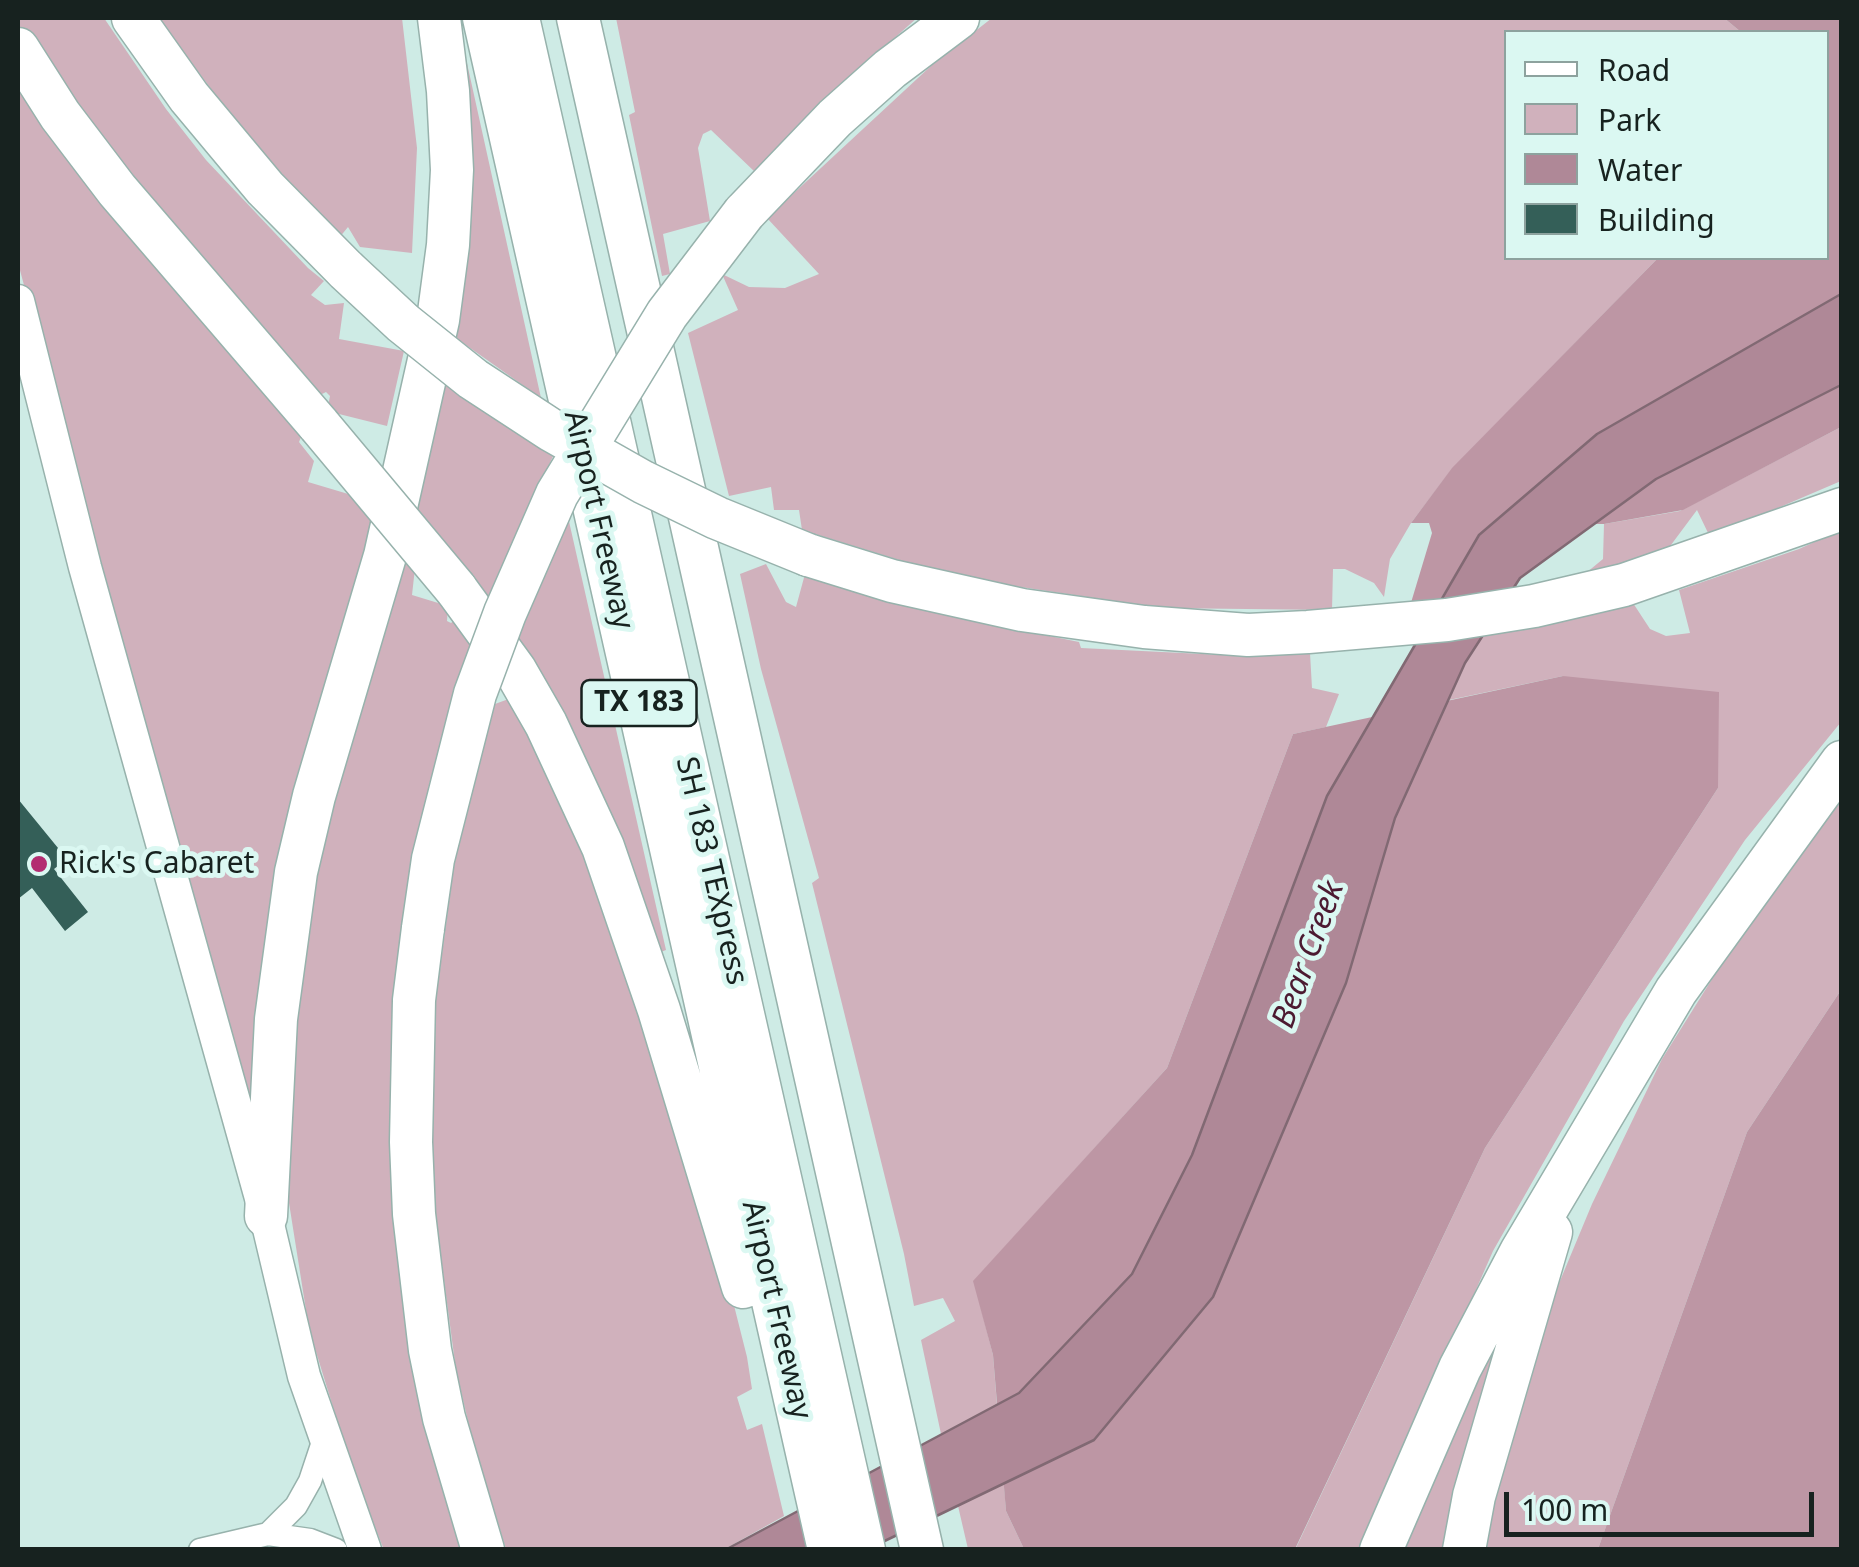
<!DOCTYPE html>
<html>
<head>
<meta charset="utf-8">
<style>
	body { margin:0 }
	#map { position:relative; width:1859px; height:1567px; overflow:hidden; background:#ceebe5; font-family:"Noto Sans",sans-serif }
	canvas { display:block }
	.frame { position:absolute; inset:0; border:20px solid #17221f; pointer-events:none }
	.legend { position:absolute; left:1504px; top:30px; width:325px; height:230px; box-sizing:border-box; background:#dbf8f2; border:2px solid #8da29e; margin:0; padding:12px 18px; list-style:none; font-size:30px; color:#17221f }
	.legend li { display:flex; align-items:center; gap:20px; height:50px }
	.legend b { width:50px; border:2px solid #8da29e }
	.scale { position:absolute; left:1504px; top:1492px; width:310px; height:45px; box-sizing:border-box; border:5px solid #17221f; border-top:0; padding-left:12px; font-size:30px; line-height:35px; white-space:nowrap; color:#17221f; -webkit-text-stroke:8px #dbf8f2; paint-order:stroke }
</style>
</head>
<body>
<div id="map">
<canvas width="1859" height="1567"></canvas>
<div class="frame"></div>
<ul class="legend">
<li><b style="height:12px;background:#fff"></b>Road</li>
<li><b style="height:28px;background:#d0b1bc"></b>Park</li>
<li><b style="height:28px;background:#af8897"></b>Water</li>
<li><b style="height:28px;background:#345f58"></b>Building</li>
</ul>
<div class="scale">100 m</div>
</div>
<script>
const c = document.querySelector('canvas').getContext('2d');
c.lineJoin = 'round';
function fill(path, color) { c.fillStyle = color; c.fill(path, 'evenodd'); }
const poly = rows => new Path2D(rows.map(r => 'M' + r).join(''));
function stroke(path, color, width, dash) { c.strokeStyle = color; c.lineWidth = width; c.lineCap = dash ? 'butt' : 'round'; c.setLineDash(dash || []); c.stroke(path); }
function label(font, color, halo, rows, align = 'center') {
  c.font = font + ' "Noto Sans",sans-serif'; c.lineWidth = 10; c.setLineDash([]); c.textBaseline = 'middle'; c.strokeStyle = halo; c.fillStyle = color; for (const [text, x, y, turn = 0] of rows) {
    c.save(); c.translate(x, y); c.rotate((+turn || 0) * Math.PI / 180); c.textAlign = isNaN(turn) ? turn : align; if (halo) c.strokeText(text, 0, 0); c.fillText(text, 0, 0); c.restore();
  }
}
const green = poly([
	[18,18,104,18,166,109,206,160,308,268,324,281,311,295,325,305,344,303,339,339,404,351,387,426,327,411,330,396,326,392,320,395,56,87,18,26],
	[157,18,402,18,417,148,412,253,360,247,348,227,339,238,259,152],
	[457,18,541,398,446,331],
	[616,18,917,18,846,81,755,172,711,130,703,134,698,148,710,221,663,234,670,274,662,276,629,115,635,112],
	[992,18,1724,18,1741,32,1506,32,1506,258,1658,258,1452,469,1411,523,1390,559,1384,597,1374,583,1345,569,1333,569,1332,610,1161,608,954,577,802,530,799,510,774,510,771,487,729,496,688,333,738,310,722,274,749,287,785,288,819,274,767,218,932,65],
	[18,78,304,430,299,442,314,461,308,482,365,499,379,515,252,1126,18,263],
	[440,377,554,454,486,603,406,508],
	[1841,427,1841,481,1710,537,1697,510,1665,553,1586,573,1603,559,1604,524,1680,511],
	[568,517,666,950,658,953,514,642],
	[1841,530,1841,722,1745,840,1624,1021,1493,1251,1362,1549,1295,1550,1485,1148,1718,788,1563,676,1449,700,1465,663,1483,635,1633,603,1650,629,1666,636,1690,633,1679,590,1799,549],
	[398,538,416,559,412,595,448,606,447,621,451,623,456,619,472,641,429,785,400,953,463,1549,384,1550,353,1472,309,1329,286,1184,287,988],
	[766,564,786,602,796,607,805,574,1015,629,1079,642,1081,648,1223,655,1310,653,1312,688,1339,694,1326,727,1293,734,1167,1068,974,1281,993,1355,997,1405,941,1434,921,1340,955,1321,943,1298,914,1306,904,1254,812,883,819,878,761,669,740,574],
	[514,697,563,786,719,1246,747,1357,752,1389,737,1397,747,1430,762,1424,784,1516,725,1549,506,1549,472,1438,456,1370,435,1213,431,1145,434,1014,456,849,483,739,495,704],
	[1841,799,1841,990,1747,1132,1598,1549,1481,1550,1545,1317,1592,1204,1662,1059,1734,944],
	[1519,1282,1449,1549,1405,1550,1434,1470],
	[1004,1484,1006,1511,1024,1549,968,1549,958,1506]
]);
const forest = poly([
	[1724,18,1841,18,1841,427,1683,510,1604,524,1492,523,1479,535,1438,603,1410,606,1432,533,1429,523,1411,523,1452,468,1658,258,1826,258,1826,32,1741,32],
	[1563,676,1719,692,1718,788,1485,1148,1295,1549,1024,1549,1006,1511,993,1355,973,1281,1167,1068,1293,734],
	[1841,990,1841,1549,1598,1549,1747,1132]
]);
const water = poly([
	[1841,294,1841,385,1656,479,1520,578,1465,663,1395,818,1346,983,1213,1297,1094,1440,868,1549,725,1550,1019,1393,1132,1274,1192,1155,1327,796,1479,535,1597,434,1841,294]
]);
const building = poly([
	[18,799,67,859,54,869,88,912,65,931,32,888,18,899]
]);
const minor = poly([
	[268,1534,296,1506,310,1481,324,1439],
	[200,1550,268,1534,310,1540,336,1550]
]);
const secondary = poly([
	[18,301,85,567,266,1216,304,1376,365,1550]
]);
const motorway = poly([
	[133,18,189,97,265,188,346,270],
	[484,18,829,1550],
	[518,18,864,1550],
	[578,18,922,1550],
	[18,49,60,115,117,190,319,425],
	[744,213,835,118,890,69,958,18],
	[808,555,892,581,1022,610,1144,627,1248,635,1308,632,1447,620,1534,606,1624,585,1842,509],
	[456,589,515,670,546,724,603,847,659,1010,743,1287],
	[423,928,414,1000,411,1142,414,1214,430,1350,444,1418,483,1550],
	[266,1216,276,1019,296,872,314,796,385,556,438,320,448,245,452,170,448,91,439,18],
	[1381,1550,1460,1368,1521,1252,1676,991,1842,762],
	[1464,1550,1474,1496,1551,1232]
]);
const motorwayBridge = poly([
	[346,270,403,323,473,379,551,430,643,482,717,518,808,555],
	[319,425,456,589],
	[423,928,433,859,475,694,505,613,557,494,667,314,744,213]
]);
const markers = [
	[39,864,10,"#b32d71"]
];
const shields = [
	[639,703,115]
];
const shieldNames = [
	["TX 183",639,703]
];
const streetNames = [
	["Airport Freeway",598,520,77],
	["SH 183 TEXpress",711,871,77],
	["Airport Freeway",776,1310,77]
];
const poiNames = [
	["Rick's Cabaret",59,864]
];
const waterNames = [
	["Bear Creek",1309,955,-70]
];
fill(green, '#d0b1bc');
fill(forest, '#bd96a4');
fill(water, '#af8897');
stroke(water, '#816973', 2.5);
fill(building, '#345f58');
stroke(minor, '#97b2ac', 25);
stroke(secondary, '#97b2ac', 35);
stroke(motorway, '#97b2ac', 45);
stroke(minor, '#fff', 22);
stroke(secondary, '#fff', 32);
stroke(motorway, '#fff', 42);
stroke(motorwayBridge, '#97b2ac', 45, []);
stroke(motorwayBridge, '#fff', 42);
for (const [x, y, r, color] of markers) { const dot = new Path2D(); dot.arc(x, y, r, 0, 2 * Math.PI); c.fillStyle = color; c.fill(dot); stroke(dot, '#dbf8f2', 4); }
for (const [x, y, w] of shields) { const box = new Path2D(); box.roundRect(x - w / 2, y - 23, w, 46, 8); c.fillStyle = '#dbf8f2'; c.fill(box); stroke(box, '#17221f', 2.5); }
label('bold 28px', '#17221f', null, shieldNames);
label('30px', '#17221f', '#dbf8f2', streetNames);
label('30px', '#17221f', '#dbf8f2', poiNames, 'left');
label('italic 32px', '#4c1a31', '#dbf8f2', waterNames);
</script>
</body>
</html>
